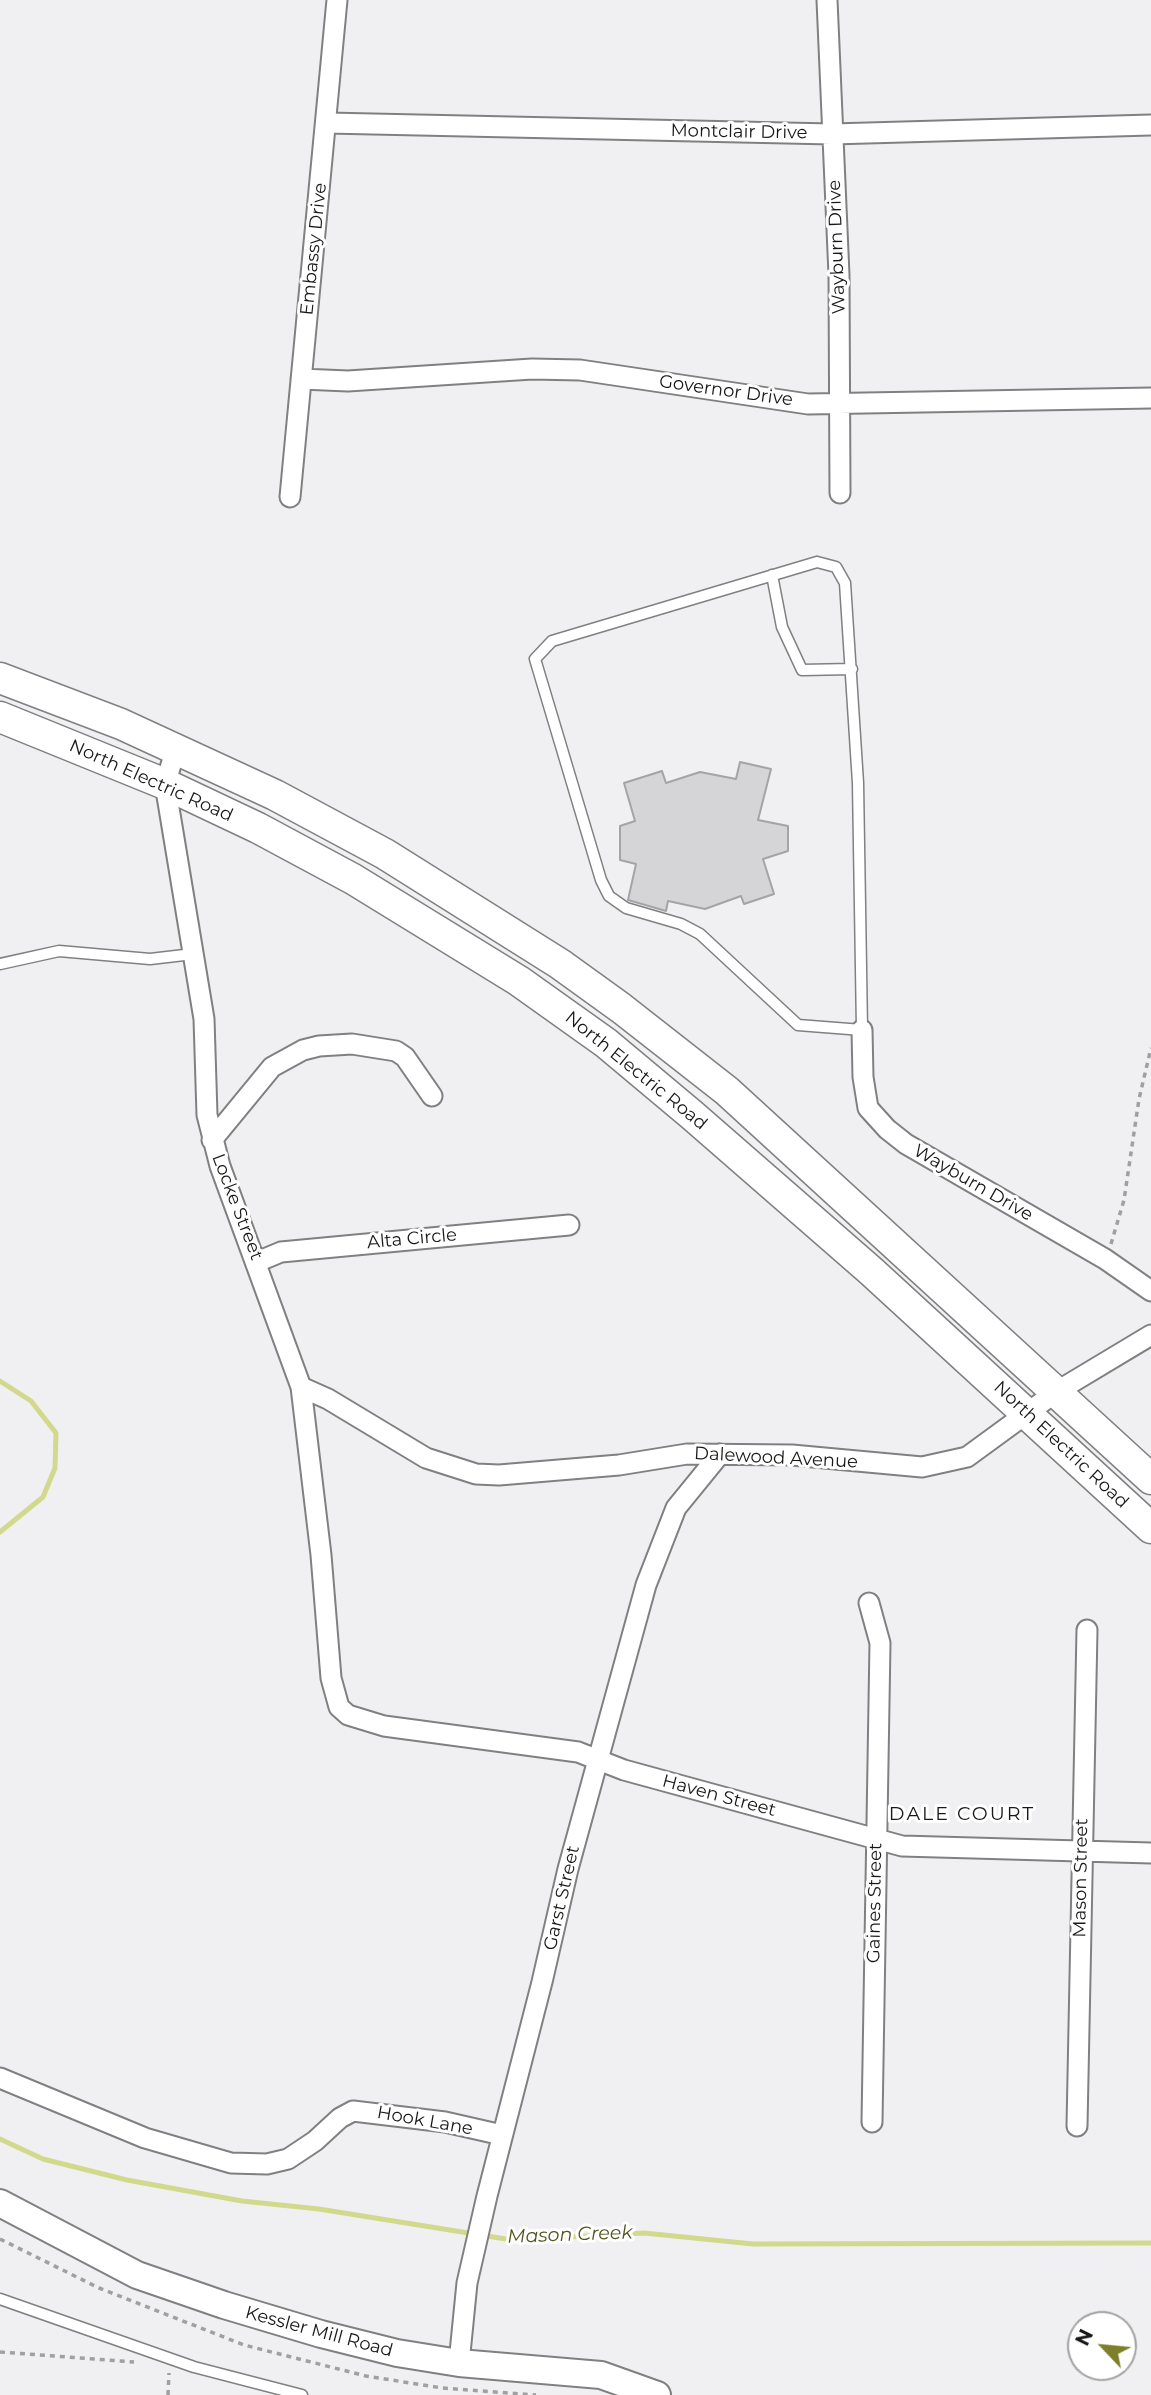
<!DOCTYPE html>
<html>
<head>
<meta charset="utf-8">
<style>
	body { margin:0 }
	#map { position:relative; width:1151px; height:2395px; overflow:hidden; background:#f0f0f3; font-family:Montserrat,sans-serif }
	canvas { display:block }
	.north { position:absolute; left:1067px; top:2311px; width:70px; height:70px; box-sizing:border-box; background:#fff; border:2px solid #a3a3a3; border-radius:50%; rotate:296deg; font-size:19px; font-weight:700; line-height:28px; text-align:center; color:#181819 }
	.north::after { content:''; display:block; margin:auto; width:24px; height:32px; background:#7d802a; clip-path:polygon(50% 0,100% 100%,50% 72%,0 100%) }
</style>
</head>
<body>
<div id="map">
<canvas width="1151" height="2395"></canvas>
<div class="north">N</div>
</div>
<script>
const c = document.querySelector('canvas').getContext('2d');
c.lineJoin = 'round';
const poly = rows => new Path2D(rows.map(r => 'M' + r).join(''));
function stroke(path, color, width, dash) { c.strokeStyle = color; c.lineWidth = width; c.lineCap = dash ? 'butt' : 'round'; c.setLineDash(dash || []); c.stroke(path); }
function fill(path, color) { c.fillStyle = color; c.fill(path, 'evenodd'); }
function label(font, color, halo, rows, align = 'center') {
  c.font = font + ' Montserrat,sans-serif'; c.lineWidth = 6; c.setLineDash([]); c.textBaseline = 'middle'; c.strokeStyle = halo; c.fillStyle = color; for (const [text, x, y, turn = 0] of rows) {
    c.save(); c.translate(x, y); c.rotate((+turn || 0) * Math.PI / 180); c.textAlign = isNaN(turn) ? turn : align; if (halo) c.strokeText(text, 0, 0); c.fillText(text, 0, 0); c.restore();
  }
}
const stream = poly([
	[0,1381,31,1401,56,1433,55,1468,43,1497,0,1532],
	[0,2139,43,2159,127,2180,242,2201,319,2209,512,2240,644,2233,753,2244,1151,2243]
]);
const building = poly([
	[740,762,771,769,758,820,788,826,788,851,763,859,774,894,744,904,741,896,705,909,668,901,666,911,628,900,636,864,620,860,620,826,635,821,624,783,662,771,666,783,700,772,736,779,740,762]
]);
const path = poly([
	[1111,1244,1124,1200,1139,1099,1151,1048],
	[0,2239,99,2288,244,2345,366,2376,442,2388,536,2395],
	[0,2352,134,2362],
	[168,2395,169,2373]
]);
const lane = poly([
	[817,562,836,567,845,583,858,783,862,1030,798,1025,700,934,681,924,626,908,609,896,601,880,535,659,552,641,817,562],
	[772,575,782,627,802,670,852,669],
	[0,964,59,951,150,959,193,954],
	[0,2299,194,2367,302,2395]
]);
const street = poly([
	[827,0,839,275,840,493],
	[327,123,832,134,1151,125],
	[301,379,348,381,532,369,580,370,808,404,1151,398],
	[290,497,337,0],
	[176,749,165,784,204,1019,207,1115,220,1166,301,1387,321,1555,331,1678,339,1707,348,1715,384,1726,578,1752,624,1770,902,1846,1151,1853],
	[862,1030,863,1077,868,1108,887,1129,906,1144,1105,1259,1151,1291],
	[212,1140,272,1067,303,1050,319,1046,352,1044,396,1051,405,1057,432,1096],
	[257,1262,281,1252,569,1225],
	[301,1387,328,1399,426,1458,476,1474,499,1475,619,1465,687,1454,792,1455,922,1467,967,1457,1056,1392,1151,1335],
	[869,1603,880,1643,872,2122],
	[0,2078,145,2138,231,2163,267,2164,288,2159,315,2141,340,2118,353,2111,445,2122,502,2135],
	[1077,2126,1087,1630],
	[459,2363,467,2283,487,2196,542,1982,568,1869,646,1585,676,1508,720,1454]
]);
const secondary = poly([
	[0,2203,137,2275,224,2305,321,2334,397,2353,459,2363,601,2375,657,2395]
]);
const primary = poly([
	[0,678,121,724,275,795,385,854,560,964,621,1008,727,1091,1151,1479],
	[0,717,165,784,258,828,353,879,519,981,606,1043,692,1115,871,1271,1151,1528]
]);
const streetNames = [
	["Montclair Drive",739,132,1],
	["Wayburn Drive",837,247,-92],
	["Embassy Drive",314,249,-84],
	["Governor Drive",726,391,8],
	["North Electric Road",151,781,24],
	["North Electric Road",636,1071,39],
	["Wayburn Drive",973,1183,30],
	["Locke Street",237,1207,69],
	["Alta Circle",412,1239,-5],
	["North Electric Road",1061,1445,43],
	["Dalewood Avenue",776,1458,3],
	["Haven Street",719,1796,15],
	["Mason Street",1081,1878,-89],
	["Garst Street",562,1898,-77],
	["Gaines Street",875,1903,-89],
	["Hook Lane",425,2121,10],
	["Kessler Mill Road",319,2332,15]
];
const neighbourhoodNames = [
	["DALE COURT",962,1814]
];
const waterNames = [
	["Mason Creek",570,2235,-2]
];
stroke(stream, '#d3d98c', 5);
fill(building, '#d5d5d8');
stroke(building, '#a4a4a7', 2);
stroke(lane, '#808083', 13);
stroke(street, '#808083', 23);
stroke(secondary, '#808083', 30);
stroke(primary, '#808083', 33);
stroke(path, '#a0a0a2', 3.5, [5, 5]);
stroke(lane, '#fff', 10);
stroke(street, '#fff', 19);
stroke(secondary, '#fff', 26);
stroke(primary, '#fff', 30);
label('18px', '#181819', '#fff', streetNames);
c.letterSpacing = '2px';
label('19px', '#181819', '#fff', neighbourhoodNames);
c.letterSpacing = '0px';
label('italic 19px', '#52541d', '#fff', waterNames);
</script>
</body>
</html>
